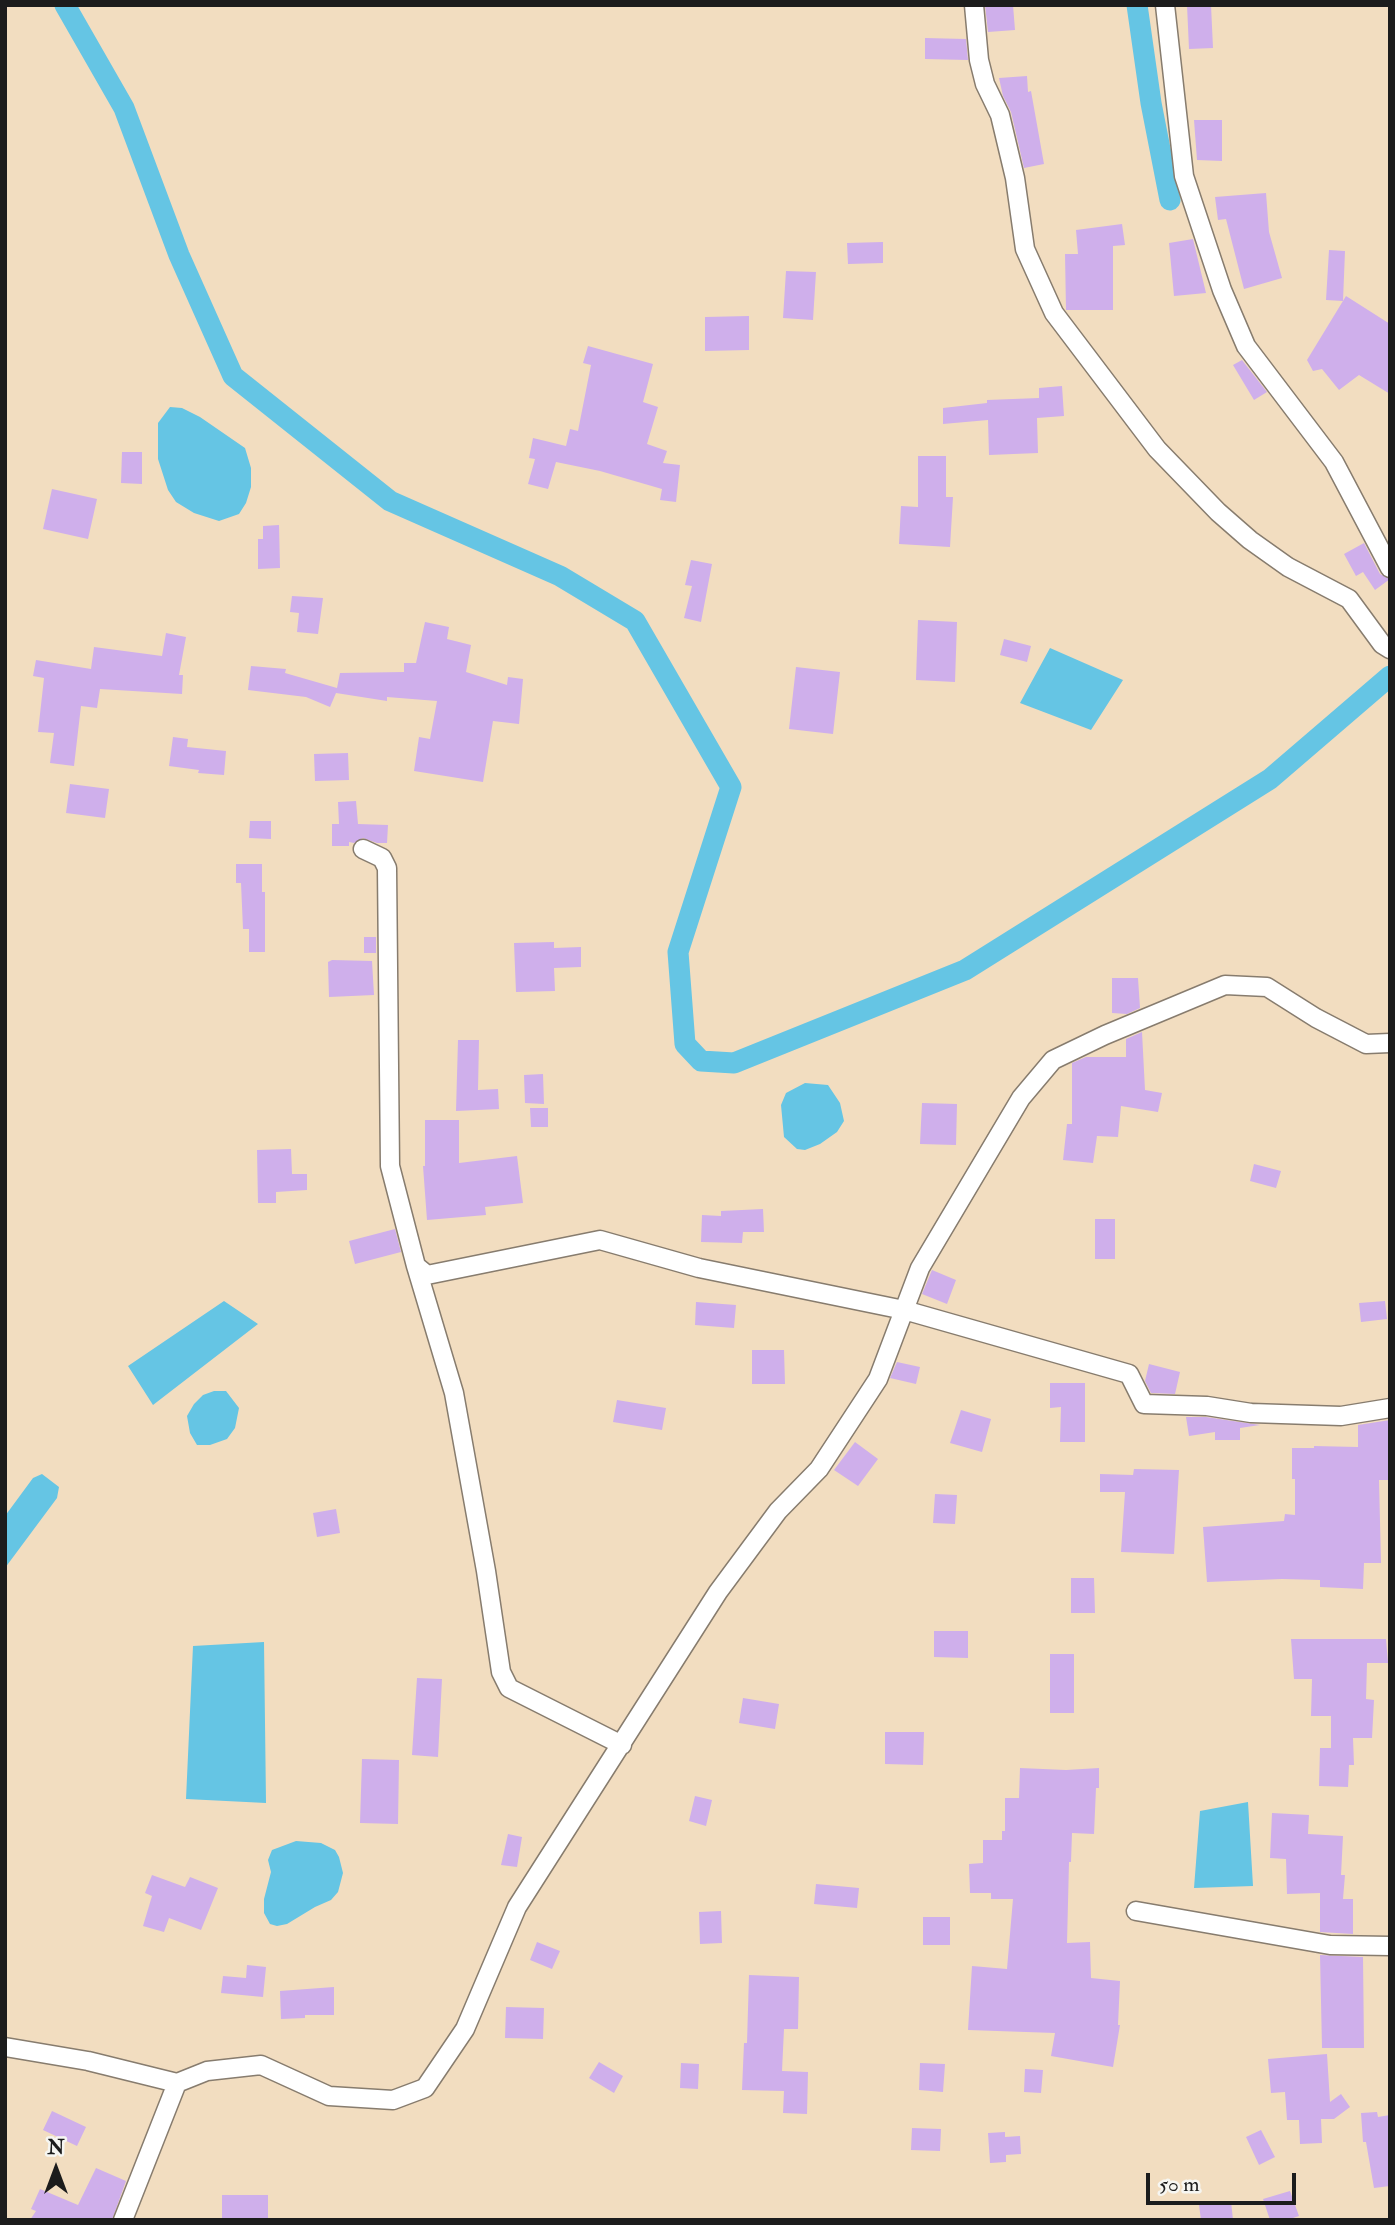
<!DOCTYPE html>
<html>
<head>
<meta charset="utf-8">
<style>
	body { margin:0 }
	#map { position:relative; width:1395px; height:2225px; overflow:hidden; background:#f2ddc0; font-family:"IM FELL Double Pica",serif }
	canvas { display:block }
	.frame { position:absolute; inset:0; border:7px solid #1c1c1c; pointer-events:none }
	.north { position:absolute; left:21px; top:2134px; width:70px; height:70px; -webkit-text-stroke:5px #f6f6f2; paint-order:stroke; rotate:0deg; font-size:19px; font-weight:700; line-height:28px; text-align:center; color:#1c1c1c }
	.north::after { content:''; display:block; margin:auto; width:24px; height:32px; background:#1c1c1c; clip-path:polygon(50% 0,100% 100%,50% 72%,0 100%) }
	.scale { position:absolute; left:1146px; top:2173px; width:150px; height:32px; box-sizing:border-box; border:4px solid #1c1c1c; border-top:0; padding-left:9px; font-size:21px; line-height:24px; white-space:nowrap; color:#1c1c1c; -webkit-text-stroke:5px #f6f6f2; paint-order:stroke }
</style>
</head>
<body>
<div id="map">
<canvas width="1395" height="2225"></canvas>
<div class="frame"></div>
<div class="north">N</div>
<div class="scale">50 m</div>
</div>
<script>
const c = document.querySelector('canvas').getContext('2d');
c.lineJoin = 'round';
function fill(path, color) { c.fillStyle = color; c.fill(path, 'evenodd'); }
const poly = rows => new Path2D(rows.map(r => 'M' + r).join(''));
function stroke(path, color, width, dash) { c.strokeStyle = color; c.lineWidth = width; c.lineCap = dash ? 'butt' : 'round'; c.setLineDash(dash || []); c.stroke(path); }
const water = poly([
	[170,407,182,408,200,417,245,448,251,468,251,487,246,503,239,514,219,521,194,513,176,502,168,490,158,459,158,423],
	[1050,648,1123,680,1091,730,1020,703],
	[805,1083,828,1085,840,1103,844,1121,837,1132,820,1144,805,1150,797,1149,784,1137,781,1105,786,1093],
	[224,1301,258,1324,153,1405,128,1366],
	[214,1391,226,1391,239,1408,235,1428,227,1439,210,1445,197,1445,190,1433,187,1416,194,1404,203,1395],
	[42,1474,59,1487,57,1498,5,1568,5,1516,33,1478],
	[264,1642,266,1803,186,1799,193,1646],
	[1248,1802,1253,1886,1194,1888,1200,1811],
	[296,1841,321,1843,335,1850,339,1857,343,1873,338,1892,331,1900,315,1907,287,1924,277,1926,270,1924,264,1913,264,1899,271,1872,268,1860,272,1850]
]);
const canal = poly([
	[65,5,124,108,179,255,233,376,390,501,560,576,635,621,731,787,678,952,685,1044,701,1061,734,1063,965,970,1270,779,1390,676],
	[1137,5,1151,103,1170,200]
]);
const building = poly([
	[985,5,1013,5,1015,30,988,32],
	[1187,5,1211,5,1213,48,1189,49],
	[925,38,966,39,968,60,925,59],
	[1027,76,1028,92,1031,91,1044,164,1024,168,1011,112,1003,96,999,78],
	[1194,120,1222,120,1222,161,1197,160],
	[1266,193,1269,232,1282,278,1244,289,1226,219,1218,220,1215,197],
	[1122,224,1125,245,1113,246,1113,310,1066,310,1065,254,1078,254,1076,230],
	[1193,239,1206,293,1174,296,1169,243],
	[883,242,883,263,848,264,847,243],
	[1329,250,1345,251,1343,301,1326,300],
	[786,271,816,272,813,320,783,318],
	[1346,296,1390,324,1390,394,1359,375,1339,390,1322,369,1313,371,1307,360],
	[749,316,749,350,705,351,705,317],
	[588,346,653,364,643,402,658,407,647,444,667,451,663,463,680,465,676,502,660,500,662,489,600,471,556,462,548,489,528,484,535,459,529,458,533,438,566,446,570,429,578,431,591,365,583,363],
	[1242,360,1267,392,1254,400,1233,365],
	[1062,386,1064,416,1037,418,1038,453,989,455,988,420,943,424,943,408,987,403,987,400,1039,398,1039,388],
	[122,452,142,452,142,484,121,483],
	[918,456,946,456,946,497,953,497,950,547,899,544,901,506,918,507],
	[52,489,97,499,88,539,43,529],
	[279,525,280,568,258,569,258,539,263,539,263,526],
	[1364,543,1380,574,1390,579,1375,590,1363,572,1356,576,1344,554],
	[691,560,712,564,701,622,684,618,692,586,685,585],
	[292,596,323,598,318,634,297,632,299,613,290,612],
	[918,620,957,622,955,682,916,680],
	[425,622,449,627,447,639,471,645,466,672,507,685,508,677,523,679,519,724,493,721,483,782,414,771,419,737,430,739,437,701,387,697,387,701,336,693,330,707,306,697,248,690,251,666,286,669,285,673,337,688,340,673,404,672,404,663,416,663],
	[166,633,186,637,179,675,183,675,182,694,100,689,97,708,81,706,74,766,50,763,54,733,38,732,44,678,33,676,36,660,91,669,94,647,162,656],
	[1004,639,1031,646,1027,662,1000,655],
	[796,667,840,672,833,734,789,729],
	[173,737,188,739,187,747,226,751,224,775,198,773,199,770,169,766],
	[348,753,349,780,315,781,314,754],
	[70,784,109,789,105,818,66,813],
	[356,801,358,824,388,825,387,843,377,843,363,838,354,843,349,842,349,846,332,846,332,824,339,824,338,802],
	[250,821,271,821,271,839,249,838],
	[236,864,262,864,262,892,265,892,265,952,249,952,249,929,243,929,241,883,236,883],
	[364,937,376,937,376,953,364,953],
	[554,942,554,948,581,947,581,967,554,968,555,991,516,992,514,943],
	[332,960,372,961,374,995,329,997,328,962],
	[1112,978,1138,978,1140,1008,1127,1014,1112,1013],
	[1142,1032,1145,1090,1162,1093,1158,1112,1121,1106,1118,1137,1097,1136,1093,1163,1063,1160,1067,1124,1072,1124,1072,1063,1086,1057,1126,1057,1126,1039],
	[458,1040,479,1040,478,1090,498,1089,499,1109,456,1111],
	[543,1074,544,1104,525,1103,524,1075],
	[922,1103,957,1104,956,1145,920,1144],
	[530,1108,548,1108,548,1127,531,1127],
	[425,1120,459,1120,459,1163,517,1156,523,1203,485,1207,486,1215,427,1220,423,1166,425,1166],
	[291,1149,292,1174,307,1174,307,1190,276,1192,276,1203,258,1203,257,1150],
	[1254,1164,1281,1171,1276,1188,1250,1181],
	[763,1209,764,1232,743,1232,742,1243,701,1242,702,1215,721,1216,721,1211],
	[1095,1219,1115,1219,1115,1259,1095,1259],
	[395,1229,401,1252,355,1264,349,1241],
	[932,1270,956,1280,947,1304,922,1294],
	[1385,1301,1387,1319,1361,1322,1359,1303],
	[696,1302,736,1305,734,1328,695,1325],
	[752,1350,784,1350,785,1384,752,1384],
	[897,1362,920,1367,916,1384,890,1378],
	[1149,1364,1180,1372,1175,1394,1151,1393,1145,1381],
	[1050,1383,1085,1383,1085,1442,1060,1442,1061,1407,1050,1408],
	[617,1400,666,1408,662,1430,613,1422],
	[961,1410,991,1419,982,1452,950,1443],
	[1186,1417,1206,1417,1260,1425,1240,1428,1240,1440,1215,1440,1215,1432,1189,1436],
	[1390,1420,1390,1480,1379,1480,1381,1563,1364,1563,1363,1589,1320,1587,1320,1580,1282,1579,1207,1582,1203,1527,1284,1521,1285,1514,1295,1515,1295,1479,1292,1479,1292,1448,1314,1448,1314,1446,1358,1447,1358,1425],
	[855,1442,878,1459,858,1486,834,1470],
	[1134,1469,1179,1470,1174,1554,1121,1552,1125,1492,1100,1492,1100,1474,1133,1475],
	[935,1494,957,1495,955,1524,933,1523],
	[336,1509,340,1533,317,1537,313,1513],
	[1071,1578,1094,1578,1095,1613,1071,1613],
	[934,1631,968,1631,968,1658,934,1657],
	[1291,1639,1386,1639,1388,1663,1367,1663,1366,1699,1374,1700,1372,1738,1353,1738,1354,1765,1349,1765,1348,1787,1319,1786,1320,1748,1331,1748,1331,1716,1311,1716,1312,1679,1294,1679],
	[1050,1654,1074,1654,1074,1713,1050,1713],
	[417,1678,442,1679,438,1757,412,1755],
	[743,1698,779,1704,775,1729,739,1723],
	[885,1732,924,1732,923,1765,885,1764],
	[362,1759,399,1760,398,1824,360,1823],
	[1020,1768,1066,1770,1099,1768,1099,1788,1096,1788,1094,1834,1072,1833,1071,1862,1069,1862,1067,1943,1090,1942,1091,1978,1120,1981,1118,2025,1120,2025,1113,2067,1051,2056,1055,2033,968,2030,972,1966,1007,1969,1013,1899,991,1899,991,1893,970,1893,969,1864,983,1863,983,1840,1002,1840,1002,1831,1005,1831,1005,1798,1019,1798],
	[695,1796,712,1800,706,1826,689,1821],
	[1272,1813,1309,1815,1308,1834,1343,1836,1341,1875,1345,1875,1343,1899,1353,1899,1353,1934,1320,1932,1320,1893,1287,1894,1286,1859,1270,1858],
	[508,1834,522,1837,517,1867,501,1865],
	[152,1875,185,1887,190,1877,218,1888,201,1930,169,1918,164,1932,143,1926,152,1896,145,1893],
	[816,1884,859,1888,857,1908,814,1904],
	[721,1911,722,1943,700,1944,699,1912],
	[923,1917,950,1917,950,1945,923,1945],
	[537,1942,560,1951,552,1969,530,1960],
	[1320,1955,1363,1957,1364,2048,1322,2048],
	[247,1965,266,1967,263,1997,221,1993,223,1976,246,1978],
	[749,1975,799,1977,798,2029,784,2029,782,2071,808,2072,807,2114,783,2113,784,2091,742,2090,744,2043,747,2043],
	[334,1987,334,2015,305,2015,305,2018,281,2019,280,1991],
	[506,2007,544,2008,543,2039,505,2038],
	[1327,2054,1330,2102,1341,2094,1350,2107,1334,2119,1321,2119,1322,2143,1300,2144,1299,2120,1287,2120,1285,2092,1271,2093,1268,2059],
	[599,2062,623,2076,614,2093,589,2078],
	[681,2063,699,2064,698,2089,680,2088],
	[920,2063,945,2064,943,2092,919,2090],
	[1025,2069,1043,2070,1041,2093,1024,2092],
	[52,2111,86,2127,77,2146,43,2130],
	[1377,2112,1378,2117,1390,2115,1390,2186,1374,2188,1366,2142,1363,2142,1361,2113],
	[912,2128,941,2129,940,2151,911,2150],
	[1261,2130,1275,2157,1259,2165,1246,2137],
	[1005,2132,1005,2137,1020,2136,1021,2154,1006,2155,1006,2162,990,2163,988,2133],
	[96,2168,126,2181,112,2220,30,2220,36,2211,31,2209,40,2189,78,2205],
	[1290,2191,1299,2216,1287,2220,1270,2220,1263,2199],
	[222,2195,268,2195,268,2220,222,2220],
	[1231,2201,1233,2220,1201,2220,1199,2205]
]);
const minor = poly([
	[974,5,979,60,985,84,1000,115,1015,178,1025,249,1054,313,1157,449,1218,512,1250,540,1288,567,1349,599,1382,644,1390,649],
	[1165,5,1184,176,1222,290,1246,346,1334,462,1390,568],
	[363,849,382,858,387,868,390,1166,416,1266,454,1393,486,1571,501,1672,509,1688,622,1745],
	[416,1266,427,1275,600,1240,699,1268,904,1310,1129,1374,1144,1404,1207,1406,1251,1413,1341,1416,1390,1408],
	[1136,1911,1330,1945,1390,1946],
	[5,2047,88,2061,177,2083],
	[123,2220,177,2083,207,2071,261,2065,329,2096,393,2100,425,2088,465,2029,517,1907,718,1592,778,1511,819,1469,878,1379,920,1268,1021,1098,1053,1060,1105,1035,1225,985,1267,987,1316,1018,1366,1044,1390,1043]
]);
fill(water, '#65c5e4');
stroke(canal, '#65c5e4', 21);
fill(building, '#cfafeb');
stroke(minor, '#877c6e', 21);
stroke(minor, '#fff', 18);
</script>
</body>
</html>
